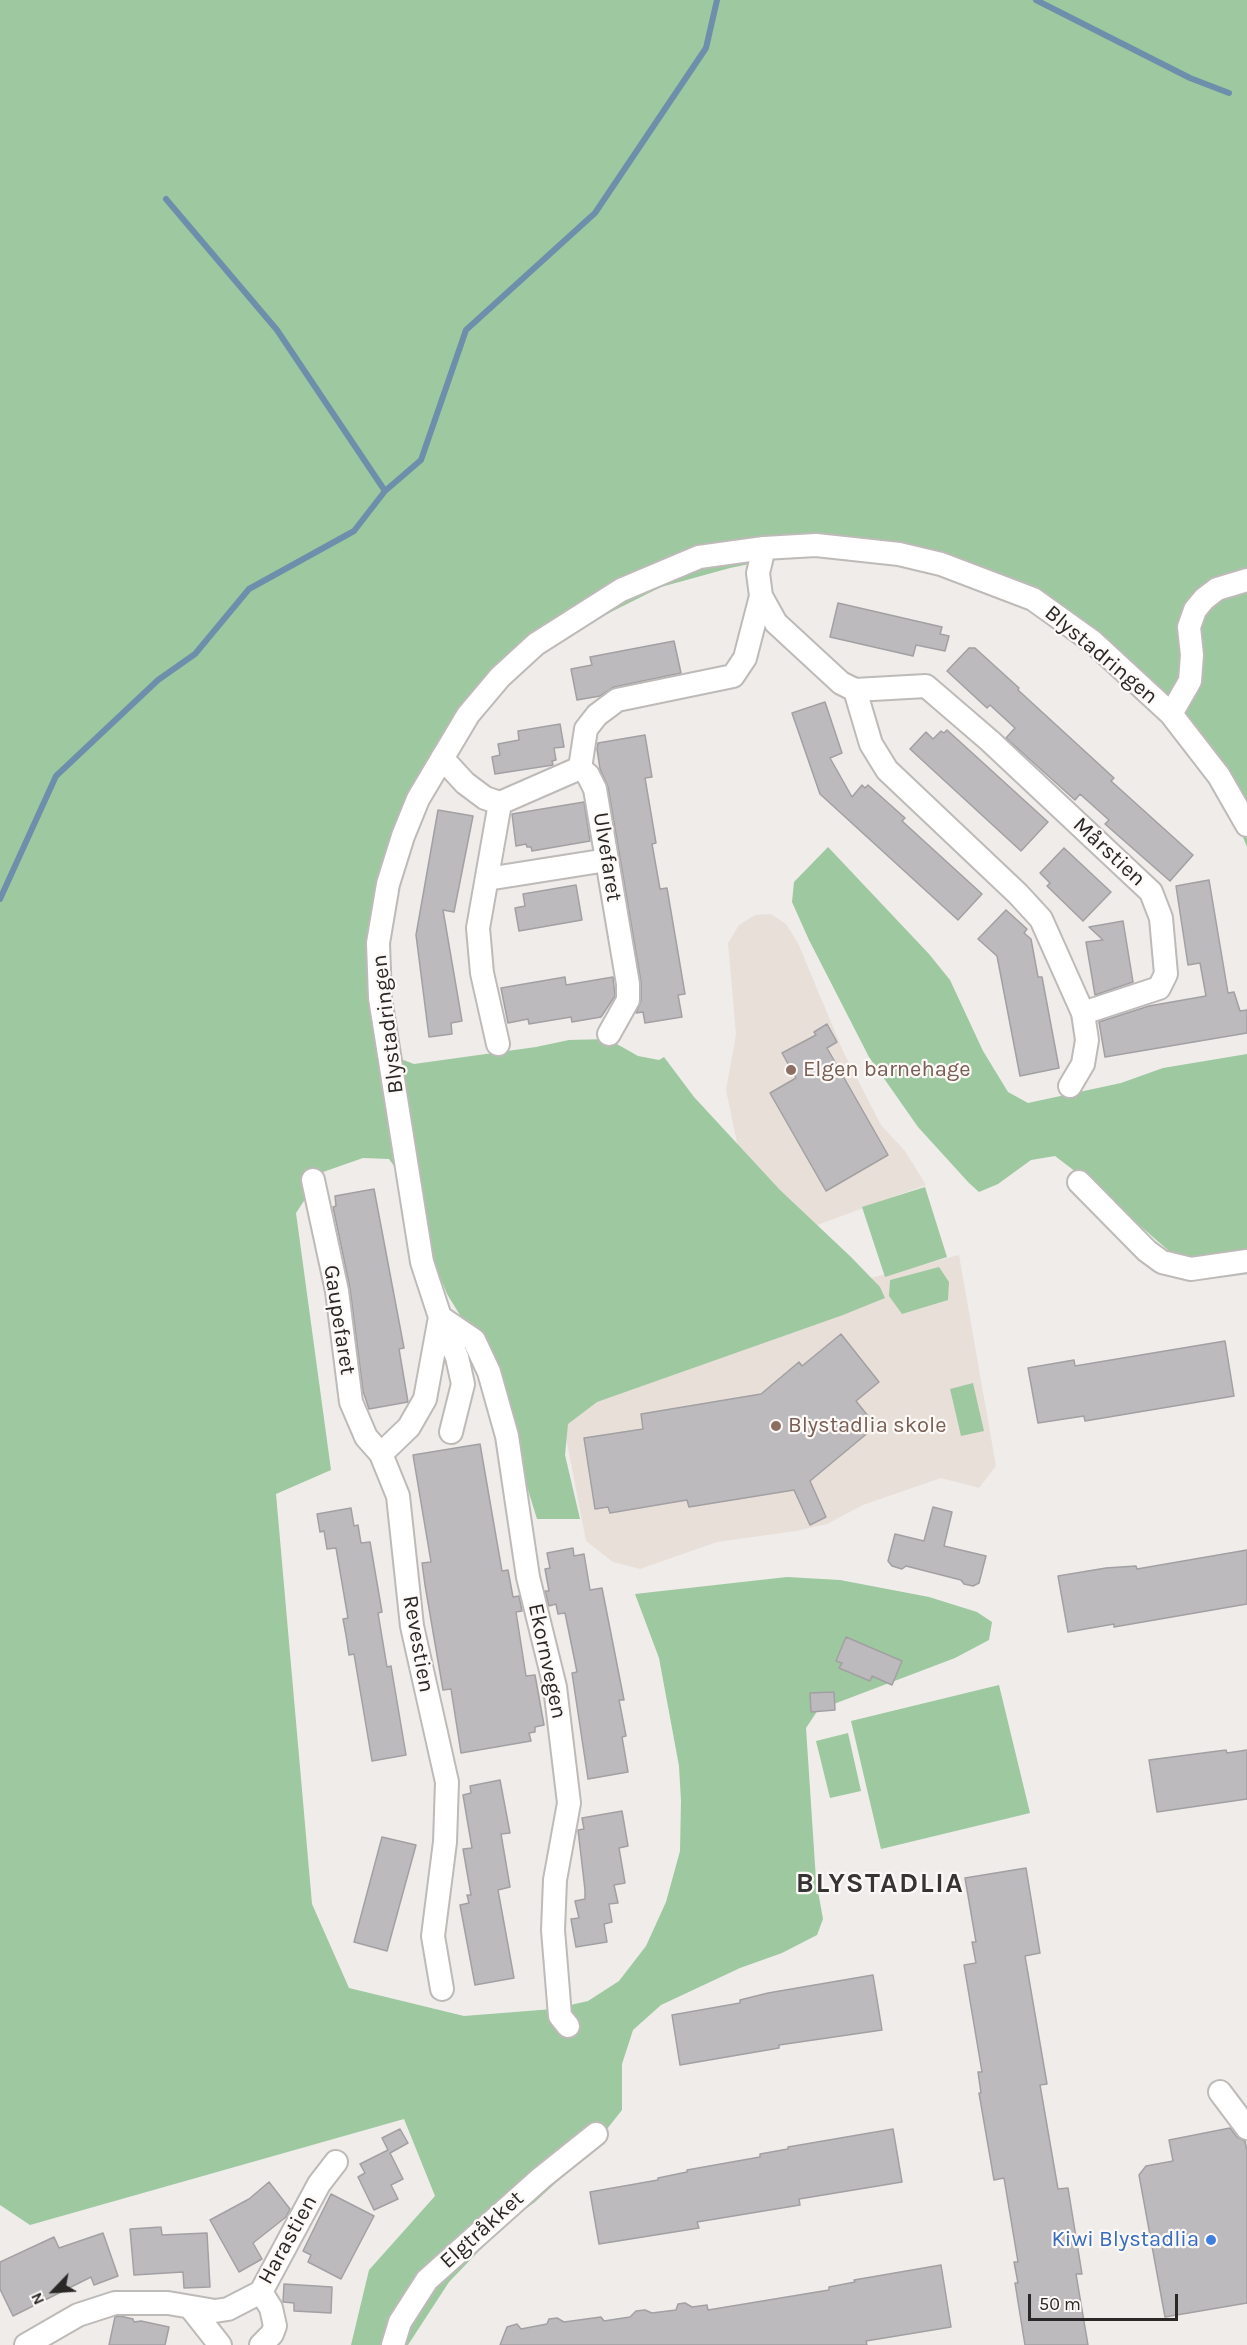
<!DOCTYPE html>
<html>
<head>
<meta charset="utf-8">
<style>
	body { margin:0 }
	#map { position:relative; width:1247px; height:2345px; overflow:hidden; background:#efecea; font-family:Karla,sans-serif }
	canvas { display:block }
	.north { position:absolute; left:24px; top:2261px; width:60px; height:60px; -webkit-text-stroke:4px #fcf9f7; paint-order:stroke; rotate:245deg; font-size:16px; font-weight:700; line-height:24px; text-align:center; color:#292827 }
	.north::after { content:''; display:block; margin:auto; width:21px; height:27px; background:#292827; clip-path:polygon(50% 0,100% 100%,50% 72%,0 100%) }
	.scale { position:absolute; left:1028px; top:2294px; width:150px; height:27px; box-sizing:border-box; border:3px solid #292827; border-top:0; padding-left:8px; font-size:18px; line-height:21px; white-space:nowrap; color:#292827; -webkit-text-stroke:4px #fcf9f7; paint-order:stroke }
</style>
</head>
<body>
<div id="map">
<canvas width="1247" height="2345"></canvas>
<div class="north">N</div>
<div class="scale">50 m</div>
</div>
<script>
const c = document.querySelector('canvas').getContext('2d');
c.lineJoin = 'round';
function fill(path, color) { c.fillStyle = color; c.fill(path, 'evenodd'); }
const poly = rows => new Path2D(rows.map(r => 'M' + r).join(''));
function stroke(path, color, width, dash) { c.strokeStyle = color; c.lineWidth = width; c.lineCap = dash ? 'butt' : 'round'; c.setLineDash(dash || []); c.stroke(path); }
function label(font, color, halo, rows, align = 'center') {
  c.font = font + ' Karla,sans-serif'; c.lineWidth = 4.5; c.setLineDash([]); c.textBaseline = 'middle'; c.strokeStyle = halo; c.fillStyle = color; for (const [text, x, y, turn = 0] of rows) {
    c.save(); c.translate(x, y); c.rotate((+turn || 0) * Math.PI / 180); c.textAlign = isNaN(turn) ? turn : align; if (halo) c.strokeText(text, 0, 0); c.fillText(text, 0, 0); c.restore();
  }
}
const built = poly([
	[771,914,786,924,798,943,843,1051,881,1125,905,1151,926,1185,782,1238,740,1157,726,1090,736,1035,728,943,739,925,755,915],
	[959,1255,996,1466,979,1488,941,1478,863,1505,827,1524,796,1531,717,1542,640,1569,613,1562,586,1541,556,1386,871,1278]
]);
const green = poly([
	[0,0,1247,0,1247,847,1233,813,1191,753,1114,666,1047,617,949,568,817,550,730,568,661,587,559,638,521,670,460,739,378,891,390,1055,414,1064,536,1047,569,1040,608,1039,638,1056,659,1060,664,1057,694,1097,780,1190,851,1257,880,1287,885,1298,843,1315,597,1402,568,1424,565,1455,580,1519,537,1519,520,1464,471,1333,447,1294,431,1255,407,1184,389,1159,363,1158,323,1172,296,1213,331,1470,276,1494,312,1904,349,1988,464,2016,553,2009,588,2001,619,1981,646,1946,666,1902,680,1851,681,1801,679,1766,659,1658,635,1594,787,1577,840,1580,929,1597,977,1612,992,1622,989,1640,955,1658,818,1710,806,1728,816,1880,823,1919,817,1935,782,1953,740,1968,661,2005,633,2030,622,2064,622,2110,588,2153,535,2202,503,2226,449,2282,408,2345,351,2345,369,2270,435,2196,404,2119,30,2225,0,2205],
	[828,847,929,954,950,980,983,1051,1008,1092,1028,1103,1121,1083,1163,1068,1247,1054,1247,1259,1176,1257,1093,1185,1055,1156,1031,1160,998,1184,979,1192,969,1183,918,1127,869,1057,809,940,792,902,794,882],
	[925,1187,947,1257,885,1277,862,1207],
	[939,1267,949,1282,948,1300,902,1314,889,1296,890,1280],
	[973,1383,984,1431,961,1436,950,1389],
	[999,1685,1030,1813,881,1849,851,1721],
	[848,1733,861,1791,830,1798,816,1741]
]);
const stream = poly([
	[1036,0,1190,78,1229,93],
	[166,199,277,330,385,491],
	[0,899,56,776,158,680,195,654,249,589,354,531,385,491,421,460,466,330,595,213,706,48,717,0]
]);
const building = poly([
	[838,603,942,627,940,634,949,636,945,651,916,645,913,656,830,637,838,603],
	[674,641,681,673,614,687,600,696,577,700,571,669,592,665,590,657,674,641],
	[969,648,975,648,1019,688,1018,690,1114,778,1111,781,1193,855,1170,881,1105,824,1109,820,1080,794,1075,800,1006,738,1015,728,990,705,987,708,947,671,969,648],
	[825,702,842,753,830,758,852,797,862,785,865,788,868,785,905,818,902,821,982,894,958,920,820,794,792,713,825,702],
	[560,724,564,747,554,748,556,760,552,761,553,765,495,774,492,757,500,755,498,744,519,740,518,731,560,724],
	[947,730,1048,822,1021,851,910,749,926,732,933,739,941,731,944,733,947,730],
	[645,735,652,777,645,778,656,843,652,844,660,889,667,888,685,994,678,995,682,1017,645,1023,643,1012,636,1013,641,1001,641,982,608,787,600,769,597,749,598,743,645,735],
	[584,802,590,841,532,851,531,847,527,847,526,844,516,846,512,814,584,802],
	[438,810,473,816,454,912,443,910,462,1021,451,1023,452,1034,429,1037,416,935,438,810],
	[1064,848,1111,892,1083,921,1047,886,1050,883,1040,873,1064,848],
	[1209,880,1228,993,1234,992,1240,1011,1247,1010,1247,1033,1105,1057,1099,1022,1149,1006,1206,996,1200,963,1188,965,1176,886,1209,880],
	[576,885,582,920,519,931,515,908,525,906,523,894,576,885],
	[1006,910,1027,929,1024,933,1031,939,1038,977,1042,977,1059,1068,1020,1076,997,956,978,939,1006,910],
	[1123,921,1133,982,1095,995,1086,942,1103,940,1089,927,1123,921],
	[565,977,566,985,613,977,615,996,601,1017,572,1022,571,1017,529,1024,528,1019,508,1023,501,988,565,977],
	[827,1024,837,1042,827,1048,888,1155,826,1191,770,1093,796,1078,782,1053,816,1035,814,1032,827,1024],
	[374,1189,404,1348,399,1349,408,1402,369,1409,363,1391,350,1288,333,1207,336,1206,335,1196,374,1189],
	[841,1334,879,1382,856,1401,876,1426,810,1481,826,1517,810,1525,794,1490,689,1507,687,1500,610,1513,608,1507,595,1509,584,1438,643,1429,641,1414,761,1394,799,1362,802,1366,841,1334],
	[1225,1341,1234,1396,1085,1421,1084,1416,1038,1423,1028,1368,1074,1360,1075,1366,1225,1341],
	[480,1444,502,1571,508,1570,513,1597,519,1596,522,1611,516,1612,526,1676,535,1675,544,1725,535,1727,535,1732,529,1733,531,1741,461,1753,451,1689,443,1690,425,1585,422,1563,431,1562,413,1455,480,1444],
	[933,1507,952,1512,944,1546,986,1556,979,1583,973,1586,964,1584,961,1580,906,1566,902,1569,892,1566,888,1561,895,1534,924,1541,933,1507],
	[351,1508,354,1526,358,1525,361,1543,370,1542,382,1612,378,1613,387,1667,391,1666,406,1755,372,1761,354,1654,349,1655,346,1635,343,1619,348,1618,336,1548,327,1549,324,1531,320,1532,317,1514,351,1508],
	[573,1548,574,1556,584,1554,590,1590,602,1588,624,1700,619,1700,626,1736,622,1737,628,1772,588,1779,572,1673,577,1672,565,1613,558,1614,556,1604,549,1606,545,1591,549,1591,545,1569,550,1568,547,1553,573,1548],
	[1247,1550,1247,1604,1114,1627,1114,1624,1068,1632,1058,1576,1106,1568,1136,1566,1137,1569,1247,1550],
	[846,1637,902,1661,892,1685,872,1676,870,1681,839,1668,842,1663,836,1661,846,1637],
	[834,1692,835,1710,811,1712,810,1693,834,1692],
	[1226,1750,1227,1753,1247,1750,1247,1799,1157,1812,1149,1760,1226,1750],
	[500,1780,510,1833,501,1834,510,1887,498,1890,514,1978,475,1985,460,1905,469,1903,467,1895,471,1895,463,1849,472,1848,463,1795,471,1793,470,1786,500,1780],
	[622,1811,628,1846,619,1848,625,1883,614,1885,618,1903,609,1904,612,1922,604,1924,607,1942,576,1947,571,1919,579,1918,575,1901,585,1899,585,1890,578,1830,584,1829,582,1818,622,1811],
	[382,1837,416,1845,387,1951,354,1942,382,1837],
	[1026,1868,1040,1953,1025,1956,1047,2084,1040,2085,1058,2189,1068,2188,1082,2274,1076,2274,1088,2345,1025,2345,1015,2283,1018,2283,1014,2262,1018,2262,1004,2178,994,2180,979,2093,981,2093,978,2072,982,2072,964,1965,976,1963,972,1942,976,1942,965,1878,1026,1868],
	[873,1975,882,2030,779,2045,779,2048,680,2065,672,2015,740,2003,740,2000,768,1993,873,1975],
	[1230,2128,1237,2137,1245,2141,1247,2151,1247,2303,1165,2317,1139,2175,1146,2166,1173,2161,1169,2140,1230,2128],
	[400,2129,408,2143,390,2153,403,2179,391,2185,398,2199,374,2210,358,2177,365,2173,360,2164,388,2150,382,2138,400,2129],
	[893,2129,902,2182,799,2199,800,2205,697,2222,699,2228,599,2244,590,2192,658,2180,658,2178,687,2172,687,2170,760,2157,760,2154,788,2149,788,2147,893,2129],
	[269,2182,290,2209,286,2217,253,2243,262,2259,239,2272,210,2220,249,2199,269,2182],
	[331,2194,374,2216,341,2279,308,2262,311,2255,303,2251,331,2194],
	[161,2227,162,2235,207,2233,210,2287,184,2288,183,2272,134,2275,130,2229,161,2227],
	[103,2233,118,2276,94,2285,91,2277,13,2316,0,2289,0,2262,54,2237,59,2248,103,2233],
	[941,2265,951,2327,866,2341,867,2345,500,2345,507,2327,517,2324,521,2329,547,2324,549,2319,557,2318,564,2322,601,2317,604,2321,630,2317,636,2311,645,2310,652,2313,676,2310,678,2304,685,2303,692,2307,707,2305,708,2310,829,2290,829,2287,855,2282,854,2280,941,2265],
	[284,2284,332,2287,331,2313,294,2311,294,2303,283,2302,284,2284],
	[120,2316,133,2319,134,2322,141,2321,169,2327,165,2345,109,2345,115,2317,120,2316]
]);
const minor = poly([
	[764,548,758,573,761,596,776,623,841,683,855,690,926,686,990,741,1151,892,1161,918,1166,974,1159,988,1083,1013],
	[855,690,871,744,887,770,1018,894,1041,919,1083,1013,1087,1040,1083,1064,1070,1086],
	[1171,714,1190,681,1192,655,1189,627,1195,610,1204,599,1217,589,1247,580],
	[442,758,465,783,485,798,500,803],
	[580,768,586,729,597,715,617,700,733,676,745,658,761,596],
	[487,879,607,860],
	[498,1044,482,973,478,928,500,803,580,768,588,775,595,789,628,984,628,1000,609,1034],
	[313,1180,337,1291,351,1402,366,1437,381,1454],
	[1079,1182,1147,1251,1162,1262,1191,1269,1247,1261],
	[440,1317,474,1340,489,1372,507,1436,528,1577,555,1687,569,1803,555,1880,553,1930,560,2016,568,2026],
	[440,1317,425,1399,409,1427,381,1454,398,1496,412,1626,447,1782,445,1842,433,1936,442,1989],
	[451,1432,463,1384,457,1357,440,1317,422,1262,380,998,378,943,388,884,403,836,418,799,468,715,500,677,536,644,621,590,699,557,764,548,816,545,899,554,941,564,1033,599,1093,642,1171,714,1219,776,1247,825],
	[1220,2092,1247,2128],
	[190,2307,220,2345],
	[26,2345,78,2315,115,2303,168,2303,215,2311,228,2309,261,2292,319,2184,336,2162],
	[261,2345,272,2334,275,2326,271,2308,261,2292],
	[393,2345,400,2322,427,2280,541,2178,596,2134]
]);
const markers = [
	[791,1070,6,"#8d6e63"],
	[776,1426,6,"#8d6e63"],
	[1211,2240,6,"#3f7fe0"]
];
const streetNames = [
	["Blystadringen",1101,655,40],
	["Mårstien",1109,852,43],
	["Ulvefaret",607,857,81],
	["Blystadringen",388,1024,-97],
	["Gaupefaret",339,1320,81],
	["Revestien",418,1644,80],
	["Ekornvegen",547,1661,78],
	["Elgtråkket",482,2230,-42],
	["Harastien",288,2240,-61]
];
const educationNames = [
	["Elgen barnehage",803,1070],
	["Blystadlia skole",788,1426]
];
const shopNames = [
	["Kiwi Blystadlia",1199,2240]
];
const districtNames = [
	["BLYSTADLIA",880,1884]
];
fill(built, '#e9dfd9');
fill(green, '#9ec8a0');
stroke(stream, '#6e8fab', 6);
fill(building, '#bcbabc');
stroke(building, '#a2a0a3', 1.5);
stroke(minor, '#bdbab8', 26);
stroke(minor, '#fff', 22);
for (const [x, y, r, color] of markers) { const dot = new Path2D(); dot.arc(x, y, r, 0, 2 * Math.PI); c.fillStyle = color; c.fill(dot); stroke(dot, '#fcf9f7', 2); }
label('22px', '#292827', '#fcf9f7', streetNames);
label('22px', '#785e54', '#fcf9f7', educationNames, 'left');
label('22px', '#366cbe', '#fcf9f7', shopNames, 'right');
c.letterSpacing = '1.5px';
label('bold 28px', '#373533', '#fcf9f7', districtNames);
c.letterSpacing = '0px';
</script>
</body>
</html>
